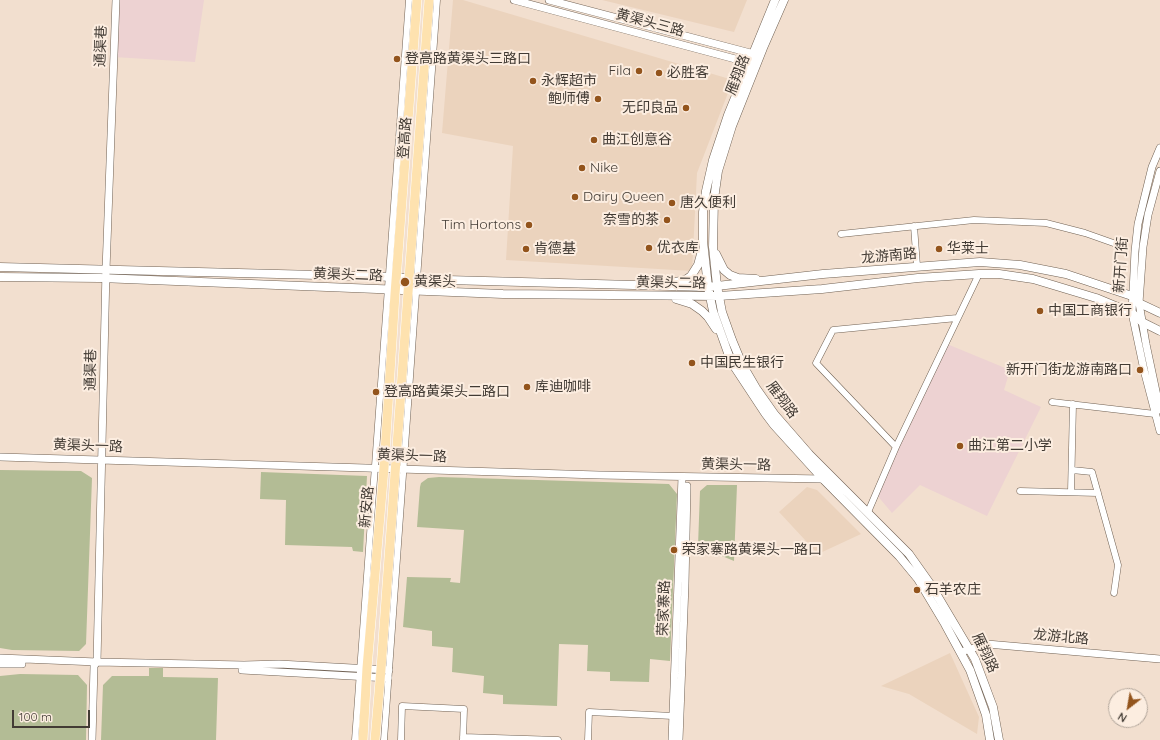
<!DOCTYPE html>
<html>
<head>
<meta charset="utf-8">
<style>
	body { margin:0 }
	#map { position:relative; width:1160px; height:740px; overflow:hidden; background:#f2dfcf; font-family:Quicksand,sans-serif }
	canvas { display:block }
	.north { position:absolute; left:1108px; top:688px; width:40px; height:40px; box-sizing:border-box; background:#fcede0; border:1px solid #b2a69b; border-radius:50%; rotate:211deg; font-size:11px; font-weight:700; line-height:16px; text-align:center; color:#423b34 }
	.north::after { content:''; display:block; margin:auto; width:14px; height:18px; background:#93541c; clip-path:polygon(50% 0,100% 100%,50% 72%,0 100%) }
	.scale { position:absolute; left:12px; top:710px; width:78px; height:18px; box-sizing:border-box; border:2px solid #423b34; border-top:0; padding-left:5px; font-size:12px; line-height:14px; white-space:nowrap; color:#423b34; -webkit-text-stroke:3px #fcede0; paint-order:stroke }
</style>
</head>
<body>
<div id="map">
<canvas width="1160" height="740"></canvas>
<div class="north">N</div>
<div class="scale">100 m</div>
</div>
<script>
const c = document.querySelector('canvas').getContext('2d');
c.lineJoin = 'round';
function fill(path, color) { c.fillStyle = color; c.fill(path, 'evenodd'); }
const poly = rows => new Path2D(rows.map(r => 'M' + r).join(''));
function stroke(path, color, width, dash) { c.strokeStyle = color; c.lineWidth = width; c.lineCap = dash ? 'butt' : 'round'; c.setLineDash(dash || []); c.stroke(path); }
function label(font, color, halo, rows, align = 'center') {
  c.font = font + ' Quicksand,"Noto Sans SC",sans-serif'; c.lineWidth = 4; c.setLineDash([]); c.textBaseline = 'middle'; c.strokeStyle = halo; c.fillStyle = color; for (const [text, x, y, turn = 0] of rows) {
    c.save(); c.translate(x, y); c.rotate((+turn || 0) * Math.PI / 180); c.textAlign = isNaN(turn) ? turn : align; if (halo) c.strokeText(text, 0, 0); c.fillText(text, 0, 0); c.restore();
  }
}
const built = poly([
	[453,0,463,0,733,80,697,173,692,271,506,260,513,146,442,133],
	[602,0,747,0,734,32],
	[807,487,817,490,861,534,818,554,779,512],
	[950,653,979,717,977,734,909,694,881,686]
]);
const education = poly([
	[119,0,204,0,195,62,113,57],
	[947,344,1010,370,1004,390,1041,407,987,516,920,485,892,513,876,494]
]);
const green = poly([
	[0,470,81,471,92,478,86,644,79,651,12,650,0,648],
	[261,472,367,476,363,552,353,551,352,547,285,545,286,500,260,499],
	[439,477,669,484,677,494,670,661,650,659,649,682,610,681,610,672,587,671,588,645,559,644,557,706,503,704,503,695,483,693,484,676,452,672,453,648,432,646,432,631,403,627,407,577,451,578,450,582,460,583,464,530,417,527,420,487,421,483,428,478],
	[707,485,737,485,734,561,698,546,700,491],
	[149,668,163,668,163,677,218,678,216,740,101,740,103,685,112,676,149,676],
	[20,674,78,675,87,685,86,740,0,740,0,676]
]);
const minor = poly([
	[914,226,917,266],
	[841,234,974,220,1046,223,1085,233,1119,245],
	[1052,402,1155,414],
	[896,447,816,363,833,330,957,318],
	[1072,470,1092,472,1118,565,1114,593],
	[1020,491,1098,493],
	[1071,492,1073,404],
	[868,512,896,447,979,274],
	[463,737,558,740],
	[355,740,409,0],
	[384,740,437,0],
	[401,740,402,706,464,709,463,740],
	[588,740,589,712,673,716]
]);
const tertiary = poly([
	[514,0,754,64],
	[549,0,758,55],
	[1160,148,1152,167,1138,224,1135,251,1132,313,1144,370,1160,431],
	[1160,171,1148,215,1143,247,1139,303,1146,344,1160,410],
	[0,457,599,475,823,479],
	[961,652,987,644,1160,659],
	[0,658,97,662,244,665,279,664,389,670],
	[0,664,22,664],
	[242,670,388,678],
	[92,740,94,666,97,662,106,270,116,0],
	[672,740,682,477],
	[679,740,685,584,687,486]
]);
const secondary = poly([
	[775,0,728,115,713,160,706,191,703,212,703,241,708,287,713,311,728,353,732,363,765,413,774,425,823,479,899,556,918,579,945,624,970,670,986,715,990,740],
	[784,0,763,48,732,126,718,171,714,199,713,247,717,286,722,312,732,340,742,364,756,388,775,415,809,454,909,554,931,585,975,659,993,707,999,740],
	[716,254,724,270,730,275,738,278,756,279],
	[0,267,397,277,410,279,708,287,823,274,980,262,1020,265,1066,274,1132,296,1139,303,1160,313],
	[0,277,100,278,503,294,719,296,822,289,918,278,979,274,999,274,1033,279,1096,298,1132,313,1142,322,1160,331],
	[671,283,685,280,691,276,698,265,701,254],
	[676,299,692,304,702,311,708,317,716,329]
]);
const primary = poly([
	[363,740,367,668,384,468,395,294,417,0],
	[375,740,381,669,429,0]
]);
const markers = [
	[397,59,4,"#93541c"],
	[639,71,4,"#93541c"],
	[659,73,4,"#93541c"],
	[533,81,4,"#93541c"],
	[598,99,4,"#93541c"],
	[686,108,4,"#93541c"],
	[594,140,4,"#93541c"],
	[582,168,4,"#93541c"],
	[575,197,4,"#93541c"],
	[672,203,4,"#93541c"],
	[667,220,4,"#93541c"],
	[529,225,4,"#93541c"],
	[649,248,4,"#93541c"],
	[526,249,4,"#93541c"],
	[939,249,4,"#93541c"],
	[405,282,5,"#93541c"],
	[1040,311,4,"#93541c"],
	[692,363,4,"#93541c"],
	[1140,370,4,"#93541c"],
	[527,387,4,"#93541c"],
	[376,392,4,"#93541c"],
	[960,446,4,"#93541c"],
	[674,550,4,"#93541c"],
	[917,590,4,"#93541c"]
];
const streetNames = [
	["黄渠头三路",650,23,15],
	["通渠巷",101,46,-88],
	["雁翔路",738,75,-69],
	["登高路",405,138,-86],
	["龙游南路",889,256,-5],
	["新开门街",1121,265,-86],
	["黄渠头二路",348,275,2],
	["黄渠头二路",671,283,1],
	["通渠巷",91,370,-89],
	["雁翔路",782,400,53],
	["黄渠头一路",88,446,2],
	["黄渠头一路",412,456,2],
	["黄渠头一路",736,465,1],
	["新安路",367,507,-85],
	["荣家寨路",664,608,-88],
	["龙游北路",1061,637,5],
	["雁翔路",985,653,65]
];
const poiNames = [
	["登高路黄渠头三路口",405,59],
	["Fila",631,71,"right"],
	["必胜客",667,73],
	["永辉超市",541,81],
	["鲍师傅",590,99,"right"],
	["无印良品",678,108,"right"],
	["曲江创意谷",602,140],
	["Nike",590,168],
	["Dairy Queen",583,197],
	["唐久便利",680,203],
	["奈雪的茶",659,220,"right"],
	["Tim Hortons",521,225,"right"],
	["优衣库",657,248],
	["肯德基",534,249],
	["华莱士",947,249],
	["黄渠头",414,282],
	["中国工商银行",1048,311],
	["中国民生银行",700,363],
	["新开门街龙游南路口",1132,370,"right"],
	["库迪咖啡",535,387],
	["登高路黄渠头二路口",384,392],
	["曲江第二小学",968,446],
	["荣家寨路黄渠头一路口",682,550],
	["石羊农庄",925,590]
];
fill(built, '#ebd3bd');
fill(education, '#edd2d2');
fill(green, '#b3bc95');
stroke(minor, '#716254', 7);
stroke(tertiary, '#716254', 8);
stroke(secondary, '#716254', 9);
stroke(primary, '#fff', 10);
stroke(minor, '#fff', 6);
stroke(tertiary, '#fff', 7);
stroke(secondary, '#fff', 8);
stroke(primary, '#fee2af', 9);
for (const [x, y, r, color] of markers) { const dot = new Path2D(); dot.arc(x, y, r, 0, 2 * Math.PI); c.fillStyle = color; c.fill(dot); stroke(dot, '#fcede0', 1.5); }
label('14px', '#423b34', '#fcede0', streetNames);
label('14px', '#423b34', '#fcede0', poiNames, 'left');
</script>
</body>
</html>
